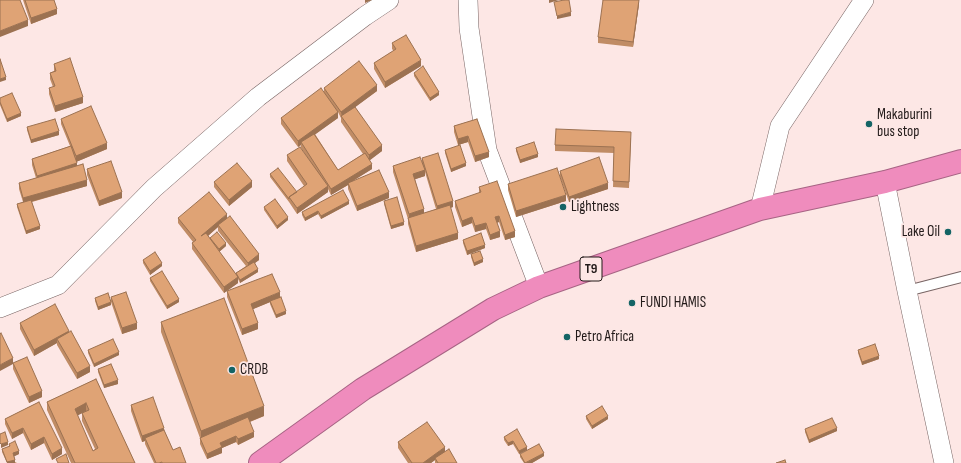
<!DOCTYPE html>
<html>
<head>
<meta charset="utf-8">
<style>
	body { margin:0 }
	canvas { display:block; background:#fde7e5 }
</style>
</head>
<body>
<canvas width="961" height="463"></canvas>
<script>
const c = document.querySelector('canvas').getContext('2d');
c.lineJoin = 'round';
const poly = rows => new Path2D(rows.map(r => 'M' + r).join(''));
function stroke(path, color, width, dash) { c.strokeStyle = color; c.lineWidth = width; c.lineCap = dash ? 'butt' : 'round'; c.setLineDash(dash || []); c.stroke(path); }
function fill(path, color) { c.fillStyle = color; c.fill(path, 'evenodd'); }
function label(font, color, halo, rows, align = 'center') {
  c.font = font + ' "Sofia Sans Condensed",sans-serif'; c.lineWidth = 3.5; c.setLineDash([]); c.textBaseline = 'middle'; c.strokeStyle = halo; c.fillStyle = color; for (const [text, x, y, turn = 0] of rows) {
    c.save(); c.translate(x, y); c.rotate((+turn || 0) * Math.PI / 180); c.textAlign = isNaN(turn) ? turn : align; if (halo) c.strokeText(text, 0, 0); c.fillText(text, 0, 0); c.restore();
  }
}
const lane = poly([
	[907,291,961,277]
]);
const street = poly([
	[468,0,469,28,487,150,539,287],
	[885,182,907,291,944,463],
	[760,209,780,126,864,0],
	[0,308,58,285,154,188,258,97,365,16,389,0]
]);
const highway = poly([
	[260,463,363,389,493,309,539,287,760,209,885,182,961,161]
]);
const wall = poly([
	[23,0,54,0,57,14,31,24],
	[639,4,633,47,598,43,598,37],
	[392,43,421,66,385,88,374,69,374,63,394,51,392,49],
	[54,64,83,103,55,112,49,94,49,88,53,87,50,79,50,73,54,71],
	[414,73,439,95,430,101,414,76],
	[324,88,377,91,355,107,382,151,369,160,372,169,354,180,389,198,357,211,348,189,348,185,331,195,328,189,328,192,297,214,289,202,270,177,270,174,297,192,304,186,287,161,287,155,309,160,301,148,301,145,298,147,281,124,281,118,324,93],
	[338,112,341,118,341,122,363,154,338,170,315,134,338,118],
	[0,98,21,116,7,122,0,105],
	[61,119,107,149,76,162,75,158,77,166,87,186,32,202,40,229,26,234,17,207,17,204,23,202,19,189,19,183,36,178,32,165,32,159,70,146,61,124],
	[477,119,489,157,475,162,468,142,458,145,454,132,454,126],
	[27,127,59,135,31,143,27,130],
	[631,138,629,188,613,187,614,153,555,151,555,145],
	[516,148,538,157,520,163,516,151],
	[445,150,466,166,451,172,445,153],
	[422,158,453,207,450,208,458,239,416,252,408,224,408,219,393,172,393,166,422,163],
	[425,172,436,209,424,213,415,179,425,176],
	[87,169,122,198,99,206,87,175],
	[560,171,608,189,569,202,560,177],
	[214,182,252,187,229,206,214,187],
	[508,184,566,201,516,217,508,190],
	[479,187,515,237,505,240,499,222,497,223,500,237,490,240,486,229,475,232,472,223,462,227,455,207,455,201,479,193],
	[384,201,404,225,391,229,384,204],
	[349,204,321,219,318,214,305,221,302,215,302,212],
	[264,207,288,220,277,229,264,210],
	[178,218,227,218,259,260,255,263,258,272,240,283,238,279,238,283,224,293,192,249,192,243,193,242,178,223],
	[218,227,218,231,246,266,236,273,236,274,219,252,226,246,210,238,210,240,208,236],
	[463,240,485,248,467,255,463,243],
	[471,254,483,262,474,266,471,257],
	[143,260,162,266,150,275,143,263],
	[150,278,179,302,167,309,150,281],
	[227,291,280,298,286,314,276,318,270,304,270,302,253,309,258,329,242,335,227,297],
	[111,297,137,329,122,334,111,302],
	[95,298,111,305,98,310,95,301],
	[161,322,264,416,250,422,254,437,238,445,236,442,222,448,222,453,207,459,200,444,200,438,161,332],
	[20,323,69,332,90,372,77,379,57,345,57,343,34,356,20,329],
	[88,350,119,355,94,367,88,353],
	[858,350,879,359,862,365,858,353],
	[13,363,42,397,29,403,13,369],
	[98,369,118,384,104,388,98,372],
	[96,379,135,463,71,463,47,410,47,402],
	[82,413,82,421,95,449,93,451,77,415],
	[39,402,62,454,52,460,44,443,31,450,23,433,12,439,5,424,5,419],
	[131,405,164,430,173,450,186,463,154,463,145,444,145,441,142,442,131,411],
	[586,416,608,419,592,429,586,419],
	[805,429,837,431,809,443,805,432],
	[504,437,527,447,527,450,519,454,513,444,508,446,504,440],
	[398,442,445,452,457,463,435,463,435,460,431,463,408,463,398,448],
	[9,444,19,454,14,456,15,462,17,463,7,463,2,452,2,449,9,447],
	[520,454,544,456,532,463,524,463,520,457]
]);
const shadedWall = poly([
	[365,0,372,0,365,3],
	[549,0,559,0,549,3],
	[639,0,639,4,633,47,633,42],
	[57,9,57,14,31,24,31,18],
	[571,12,571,16,557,19,557,16],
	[28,20,28,26,0,37,0,31],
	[421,60,421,66,385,88,385,82],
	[6,77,6,80,0,82,0,79],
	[377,85,377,91,342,117,341,112],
	[439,92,439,95,430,101,430,98],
	[83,97,83,103,55,112,55,106],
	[338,112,338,118,302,144,301,142,301,145,298,147,298,141],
	[21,113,21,116,7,122,7,119],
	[59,131,59,135,31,143,31,140],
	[468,136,468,142,458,145,458,139],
	[107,143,107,149,76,162,76,156],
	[382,145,382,151,369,161,369,155],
	[489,152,489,157,475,162,475,156],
	[538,154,538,157,520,163,520,160],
	[77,163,77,169,37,182,37,176],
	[466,163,466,166,451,172,451,169],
	[372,164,372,169,348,184,348,183,348,185,331,195,331,189],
	[425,170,425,176,413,180,413,174],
	[87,180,87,186,23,204,23,198],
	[252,181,252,187,229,206,229,200],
	[608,183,608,189,569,202,569,197],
	[328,186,328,192,297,214,297,208],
	[122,192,122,198,99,206,99,201],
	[389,192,389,198,357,211,357,206],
	[566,195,566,201,516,217,516,211],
	[349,201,349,204,321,219,321,216],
	[453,201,453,207,437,212,437,206],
	[424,209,424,215,409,219,409,214],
	[318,211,318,214,305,221,305,218],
	[227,214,227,220,218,225,218,227,201,242,201,236],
	[499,216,499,222,495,223,495,217],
	[288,217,288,220,277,229,277,226],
	[472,217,472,223,462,227,462,221],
	[404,222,404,225,391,229,391,226],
	[486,223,486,229,475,232,475,226],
	[40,226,40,229,26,234,26,231],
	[500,231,500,237,490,240,490,235],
	[515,231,515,237,505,240,505,235],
	[458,233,458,239,416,252,416,246],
	[226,243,226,246,219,252,219,249],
	[485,245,485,248,467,255,467,251],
	[259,254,259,260,248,268,248,263],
	[483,259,483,262,474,266,474,263],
	[162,263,162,266,150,275,150,271],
	[258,269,258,272,240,283,240,280],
	[238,277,238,283,224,293,224,287],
	[280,292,280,298,251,310,251,304],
	[179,299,179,302,167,309,167,306],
	[111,302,111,305,98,310,98,307],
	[286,311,286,314,276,318,276,315],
	[137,323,137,329,122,334,122,328],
	[258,323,258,329,242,335,242,329],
	[69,331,69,336,57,339,57,343,34,356,34,350],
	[119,352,119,355,94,367,94,364],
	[879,356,879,359,862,365,862,362],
	[13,358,13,364,0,371,0,365],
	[90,366,90,372,77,379,77,373],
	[118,380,118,384,104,388,104,385],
	[42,391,42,397,29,403,29,397],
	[86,403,86,411,75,417,75,409],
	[264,406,264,416,201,441,201,431],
	[608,416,608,419,592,429,592,426],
	[23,428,23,433,12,439,12,433],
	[164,428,164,434,145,438,145,441,142,442,142,436],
	[837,428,837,431,809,443,809,440],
	[254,432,254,437,238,445,238,439],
	[236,436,236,442,222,448,222,453,207,459,207,454,220,443],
	[44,437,44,443,31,450,31,444],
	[513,441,513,444,508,446,508,443],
	[8,442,8,445,1,448,1,444],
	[445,447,445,453,435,458,435,460,431,463,423,463],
	[527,447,527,450,519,454,519,451],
	[62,448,62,454,52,460,52,454],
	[19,451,19,454,13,457,13,453],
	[544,453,544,456,532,463,526,463],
	[15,460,15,463,7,463,7,462]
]);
const building = poly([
	[0,0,20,0,28,20,0,31,0,0],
	[25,0,54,0,57,9,31,18,25,0],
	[564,0,569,0,571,12,557,16,554,2,564,0],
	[603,0,639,0,633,42,598,37,603,0],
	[406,35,421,60,385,82,374,63,396,49,392,43,406,35],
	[70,58,83,97,55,106,49,88,55,86,50,73,56,71,54,64,70,58],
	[0,59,6,77,0,79,0,59],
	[359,61,377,85,341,112,324,88,359,61],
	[423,66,439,92,430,98,414,73,423,66],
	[321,88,338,112,298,141,281,118,321,88],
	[12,93,21,113,7,119,0,102,0,98,12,93],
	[91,106,107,143,76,156,61,119,91,106],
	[355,107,382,145,369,155,341,116,355,107],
	[55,119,59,131,31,140,27,127,55,119],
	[477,119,489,152,475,156,468,136,458,139,454,126,477,119],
	[556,129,631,132,629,182,613,181,614,147,555,145,556,129],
	[314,134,338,170,365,153,372,164,331,189,301,142,314,134],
	[534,142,538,154,520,160,516,148,534,142],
	[460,145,466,163,451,169,445,150,460,145],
	[71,146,77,163,37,176,32,159,71,146],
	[300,147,328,186,297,208,289,197,307,184,287,155,300,147],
	[438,153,453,201,437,206,422,158,438,153],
	[420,157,425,170,413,174,424,209,409,214,393,166,420,157],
	[599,157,608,183,569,197,560,171,599,157],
	[111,161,122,192,99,201,87,169,111,161],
	[237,163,252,181,229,200,214,182,237,163],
	[83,164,87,180,23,198,19,183,83,164],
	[278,168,297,192,289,197,289,199,270,174,278,168],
	[557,168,566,195,516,211,508,184,557,168],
	[379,170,389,192,357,206,348,183,379,170],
	[497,181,515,231,505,235,499,216,495,217,500,231,490,235,486,223,475,226,472,217,462,221,455,201,481,192,479,187,497,181],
	[343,190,349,201,321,216,318,211,305,218,302,212,343,190],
	[209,192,227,214,201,236,206,233,238,277,224,287,192,243,196,240,178,218,209,192],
	[397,197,404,222,391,226,384,201,397,197],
	[275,199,288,217,277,226,264,207,275,199],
	[31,200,40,226,26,231,17,204,31,200],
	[450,205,458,233,416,246,408,218,450,205],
	[230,216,259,254,248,263,218,225,230,216],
	[217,232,226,243,219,249,210,238,217,232],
	[481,233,485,245,467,251,463,240,481,233],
	[480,251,483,259,474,263,471,254,480,251],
	[155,252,162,263,150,271,143,260,155,252],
	[254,262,258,269,240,280,236,273,254,262],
	[162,271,179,299,167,306,150,278,162,271],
	[272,274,280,292,251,304,258,323,242,329,227,291,272,274],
	[126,292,137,323,122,328,111,297,126,292],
	[108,293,111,302,98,307,95,298,108,293],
	[281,297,286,311,276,315,270,301,281,297],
	[224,298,264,406,201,431,161,322,224,298],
	[55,304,69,331,34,350,20,323,55,304],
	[71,331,90,366,77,373,57,339,71,331],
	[1,333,13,358,0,365,0,334,1,333],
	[113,339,119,352,94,364,88,350,113,339],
	[875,344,879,356,862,362,858,350,875,344],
	[27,357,42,391,29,397,13,363,27,357],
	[111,364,118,380,104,385,98,369,111,364],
	[96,379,135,463,75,463,47,402,96,379],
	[86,403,89,410,82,413,98,448,93,451,75,409,86,403],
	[153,397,164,428,142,436,131,405,153,397],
	[39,402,62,448,52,454,44,437,31,444,23,428,12,433,5,419,39,402],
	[602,406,608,416,592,426,586,416,602,406],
	[248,417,254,432,238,439,236,436,220,443,222,447,207,454,200,438,248,417],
	[832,418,837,428,809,440,805,429,832,418],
	[427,422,445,447,423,463,412,463,398,442,427,422],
	[517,429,527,447,519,451,513,441,508,443,504,437,517,429],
	[164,430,173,450,180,447,186,463,162,463,162,462,159,463,156,463,145,438,164,430],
	[5,432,8,442,1,444,0,443,0,434,5,432],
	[15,441,19,451,13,453,15,460,7,462,2,449,10,446,9,444,15,441],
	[539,444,544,453,525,463,520,454,539,444],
	[449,449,457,463,438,463,435,458,449,449],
	[66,454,69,463,58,463,56,459,66,454],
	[785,460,786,463,776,463,785,460]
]);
const markers = [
	[869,124,4,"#146465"],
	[563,207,4,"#146465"],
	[948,232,4,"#146465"],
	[632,303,4,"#146465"],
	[567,337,4,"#146465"],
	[232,370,4,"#146465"]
];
const shields = [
	[591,269,22]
];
const shieldNames = [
	["T9",591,269]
];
const poiNames = [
	["Makaburini",877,115],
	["bus stop",877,132],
	["Lightness",571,207],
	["Lake Oil",940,232,"right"],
	["FUNDI HAMIS",640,303],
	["Petro Africa",575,337],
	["CRDB",240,370]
];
stroke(lane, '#776463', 12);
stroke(street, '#776463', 20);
stroke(highway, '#a76484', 24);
stroke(lane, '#fff', 10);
stroke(street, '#fff', 19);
stroke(highway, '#ef8cbd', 22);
fill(wall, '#c08c65');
fill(shadedWall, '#9c7252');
fill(building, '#dfa375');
stroke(building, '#9c7252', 1);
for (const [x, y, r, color] of markers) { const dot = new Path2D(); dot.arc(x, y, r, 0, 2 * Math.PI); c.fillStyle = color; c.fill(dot); stroke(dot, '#fde7e5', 1.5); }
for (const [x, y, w] of shields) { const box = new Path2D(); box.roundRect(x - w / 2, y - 12, w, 24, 3); c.fillStyle = '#fde7e5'; c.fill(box); stroke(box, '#221a19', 1); }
label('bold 14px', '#221a19', null, shieldNames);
label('15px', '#221a19', '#fde7e5', poiNames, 'left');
</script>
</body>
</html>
